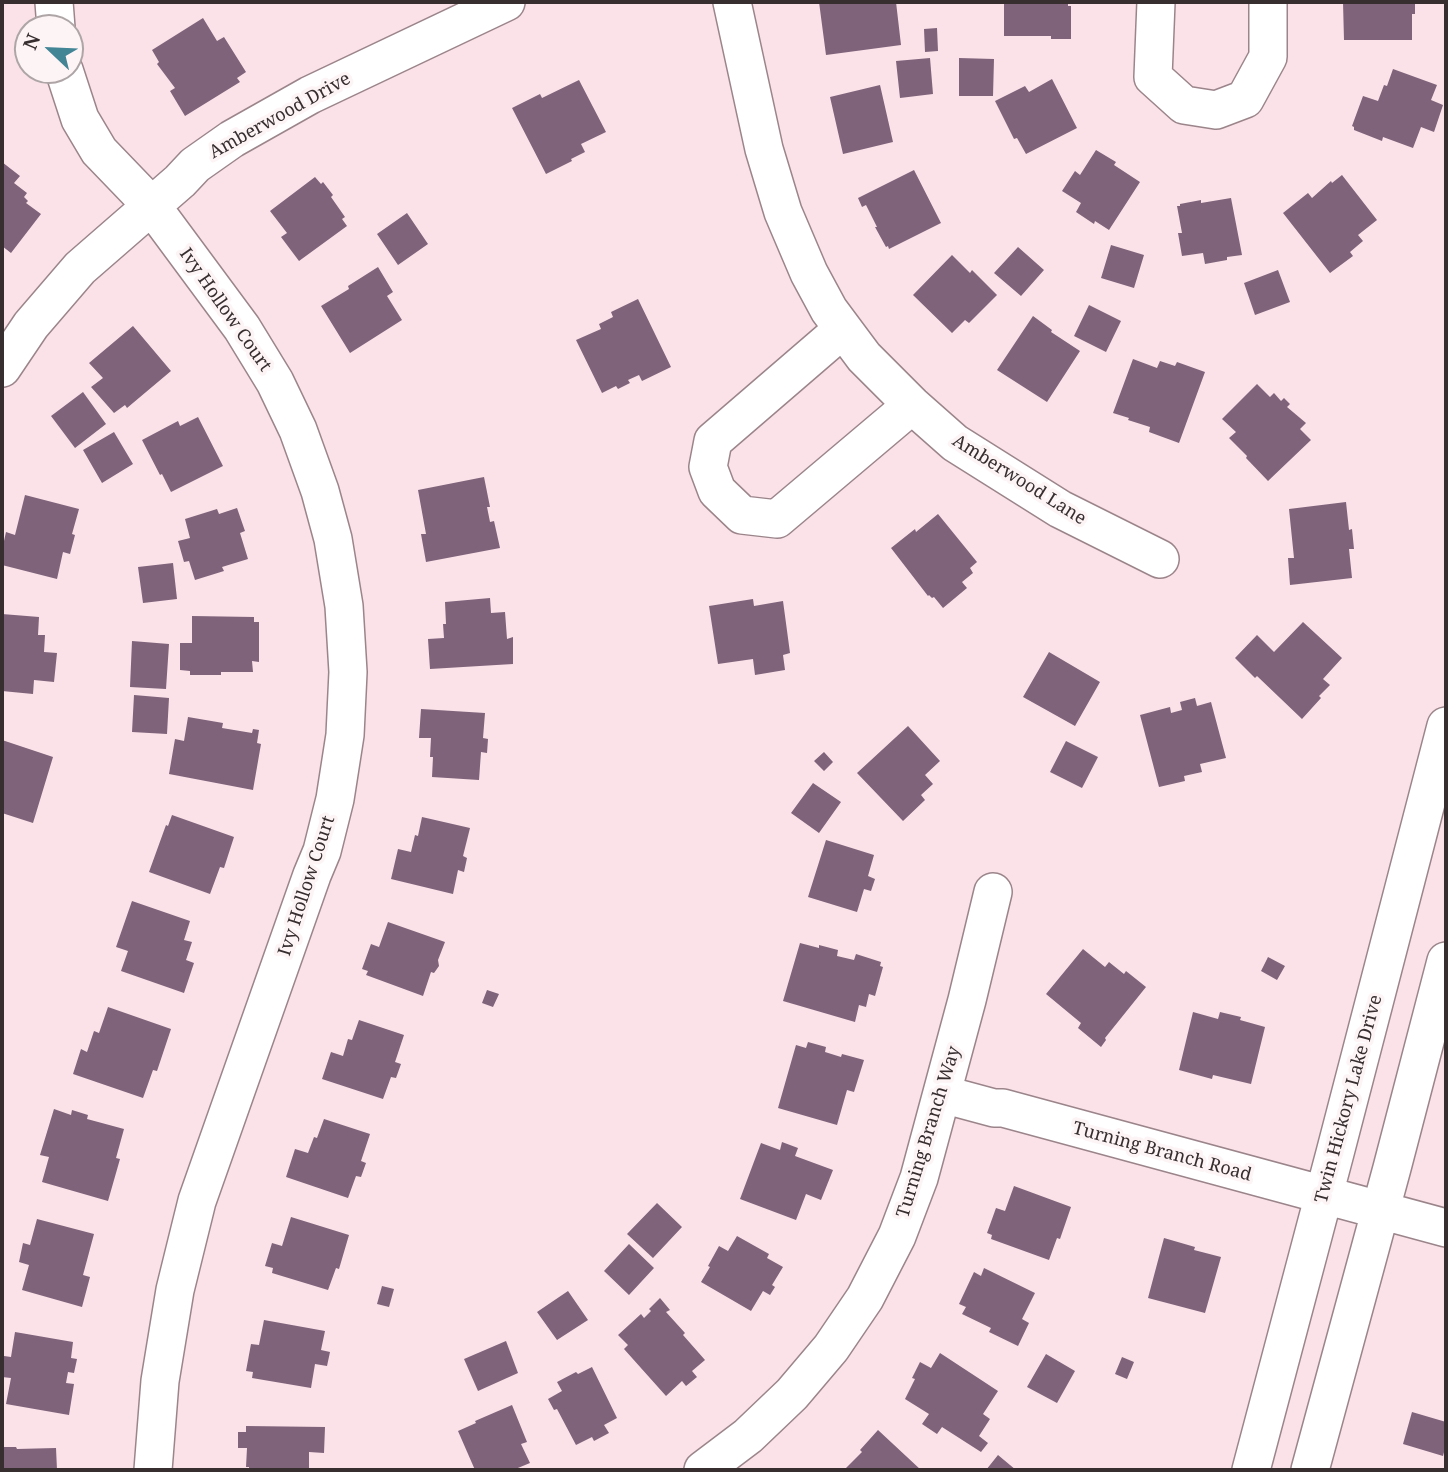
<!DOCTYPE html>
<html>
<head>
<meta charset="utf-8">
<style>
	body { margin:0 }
	#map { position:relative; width:1448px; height:1472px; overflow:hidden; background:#fae2e8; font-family:"Noto Serif",serif }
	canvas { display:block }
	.frame { position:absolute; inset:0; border:4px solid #372e30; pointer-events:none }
	.north { position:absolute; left:14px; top:14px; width:70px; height:70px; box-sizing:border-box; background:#fdf4f6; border:2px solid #aea5a7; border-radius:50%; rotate:293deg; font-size:19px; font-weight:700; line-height:28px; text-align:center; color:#372e30 }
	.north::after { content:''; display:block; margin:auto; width:24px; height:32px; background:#428595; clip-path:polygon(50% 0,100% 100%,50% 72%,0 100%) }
</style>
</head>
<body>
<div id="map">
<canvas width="1448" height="1472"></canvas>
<div class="frame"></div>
<div class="north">N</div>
</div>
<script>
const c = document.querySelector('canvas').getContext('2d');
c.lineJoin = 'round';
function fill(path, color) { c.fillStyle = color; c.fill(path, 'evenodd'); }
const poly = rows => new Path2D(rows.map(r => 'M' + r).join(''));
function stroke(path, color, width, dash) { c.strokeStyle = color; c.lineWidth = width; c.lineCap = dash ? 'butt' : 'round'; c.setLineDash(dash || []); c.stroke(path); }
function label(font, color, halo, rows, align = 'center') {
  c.font = font + ' "Noto Serif",serif'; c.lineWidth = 7; c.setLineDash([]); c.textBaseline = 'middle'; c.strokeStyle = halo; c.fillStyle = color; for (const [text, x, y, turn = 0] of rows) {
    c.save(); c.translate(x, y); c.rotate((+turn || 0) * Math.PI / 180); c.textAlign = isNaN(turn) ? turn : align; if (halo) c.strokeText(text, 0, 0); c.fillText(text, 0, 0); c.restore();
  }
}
const building = poly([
	[819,2,896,2,901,45,826,55],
	[1004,2,1068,2,1068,6,1071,6,1071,39,1051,39,1051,36,1004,36],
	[1343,2,1415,2,1415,14,1412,14,1412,40,1344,40],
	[203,18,217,41,224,37,246,72,237,78,240,82,185,116,170,91,175,88,157,64,159,62,152,50],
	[937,28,938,51,925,52,924,29],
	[930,58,933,94,900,98,896,61],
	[959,58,994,59,993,96,959,96],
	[1393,69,1437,85,1431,100,1443,105,1434,132,1421,127,1413,148,1383,137,1382,141,1354,130,1354,127,1352,126,1363,96,1378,101,1384,85,1387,86],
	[1052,79,1077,128,1026,154,1017,138,1014,139,995,101,1025,86,1029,92],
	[579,80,606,132,581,144,585,152,571,159,572,161,546,174,512,108,540,94,542,98],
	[880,85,893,142,843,154,830,97],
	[1096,150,1116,162,1114,165,1140,182,1109,230,1095,221,1094,224,1076,212,1081,203,1062,191,1075,171,1080,175],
	[2,162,20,176,14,183,27,193,24,197,28,201,26,203,41,214,11,253,2,246],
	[914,170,941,223,889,249,888,246,886,247,875,227,877,227,866,205,862,207,858,198],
	[1342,175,1377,220,1358,235,1363,241,1350,252,1353,256,1330,273,1283,213,1308,193,1312,198,1331,181,1332,183],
	[315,177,321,184,323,182,333,195,331,197,345,217,342,219,347,226,299,261,281,237,287,233,270,211],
	[1231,198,1242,255,1227,257,1227,260,1205,264,1203,253,1182,256,1178,233,1182,233,1177,206,1180,206,1180,204,1201,200,1201,203],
	[407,213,428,244,398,265,377,234],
	[1111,245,1144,255,1134,288,1101,278],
	[1018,247,1044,270,1021,296,994,273],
	[952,255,970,273,972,270,997,295,969,323,965,320,952,333,913,295],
	[378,267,393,292,387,296,402,320,350,353,321,306,349,289,348,286],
	[1278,270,1290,302,1255,315,1244,283],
	[638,299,671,367,642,381,639,375,628,380,630,383,618,389,616,386,602,393,576,340,601,329,599,324,613,317,611,312],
	[1089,305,1121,321,1106,352,1074,336],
	[1033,316,1052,330,1051,332,1080,351,1047,402,997,370],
	[133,326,171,371,127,408,125,405,114,413,91,387,103,378,89,363],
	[1133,359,1157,368,1160,361,1175,366,1177,362,1205,372,1179,443,1149,432,1150,427,1128,420,1129,418,1113,413],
	[1257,384,1270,397,1274,393,1281,401,1284,398,1290,404,1287,407,1306,423,1300,429,1311,440,1268,481,1246,458,1247,456,1229,438,1236,432,1222,419],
	[83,392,106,424,75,448,51,416],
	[198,417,223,466,171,492,162,474,160,475,142,440,178,421,180,426],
	[114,432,133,464,102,483,83,450],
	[484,477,490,507,487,507,490,522,494,521,500,548,426,562,421,534,426,534,418,490],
	[25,495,79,509,72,534,75,535,70,554,63,552,57,579,2,565,2,550,6,532,15,535],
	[1346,502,1349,530,1352,529,1354,549,1349,549,1352,578,1290,585,1288,558,1294,558,1289,509],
	[237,508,245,531,240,533,248,559,222,567,224,571,195,580,189,561,184,562,178,541,190,538,185,519,217,509,219,514],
	[938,514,977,562,970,568,973,573,962,582,967,588,943,608,934,597,932,598,929,595,928,596,891,548,915,529,916,532],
	[173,563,177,599,143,603,138,567],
	[490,598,491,613,505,612,507,639,513,637,513,664,430,669,428,639,444,638,443,624,446,624,445,602],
	[753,599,754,606,783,601,790,653,783,655,785,670,755,675,753,659,718,664,709,606],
	[2,614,39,617,38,635,45,635,44,652,57,653,54,682,34,680,33,694,2,691],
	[192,616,254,617,254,622,259,622,259,662,252,661,253,672,221,672,221,675,190,675,190,671,180,670,180,643,192,643],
	[1303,622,1342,658,1323,679,1330,685,1319,696,1321,698,1302,719,1257,676,1255,678,1235,658,1257,635,1274,652],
	[132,641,169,644,166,689,130,687],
	[1049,652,1100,682,1075,726,1023,697],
	[134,695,169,698,167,734,132,732],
	[1195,698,1197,706,1211,702,1226,758,1200,764,1202,772,1184,776,1185,781,1159,787,1140,715,1170,707,1171,713,1182,710,1180,702],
	[421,709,485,713,483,738,488,739,487,753,481,752,479,780,432,777,433,757,430,757,431,738,419,738],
	[188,717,223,723,222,728,252,733,253,729,259,730,257,743,261,744,253,790,169,774,175,739,184,741],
	[908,726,940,761,925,775,933,784,921,795,925,800,903,821,857,773],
	[2,740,53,757,33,823,2,813],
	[1066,741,1098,757,1082,788,1050,772],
	[824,752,833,762,824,771,814,761],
	[813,783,841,802,819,833,791,813],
	[172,815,234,837,224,868,220,867,210,894,149,872,166,825,168,826],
	[422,817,470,828,463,856,467,858,464,872,458,870,453,894,391,879,398,849,411,852,415,835,418,836],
	[826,840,874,855,868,876,875,879,871,891,864,889,857,912,808,897],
	[132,901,190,921,184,940,192,942,186,960,194,963,184,993,121,971,128,951,116,947],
	[388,922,445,942,438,960,439,966,434,973,431,972,423,996,366,975,368,971,362,969,371,944,379,947],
	[800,943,819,948,819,945,838,950,837,956,854,960,856,954,881,962,880,966,883,967,875,996,869,994,866,1007,859,1005,855,1022,783,1001],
	[1083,949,1105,967,1109,962,1124,974,1126,971,1146,987,1105,1038,1106,1040,1101,1047,1078,1028,1081,1023,1046,994],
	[1268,957,1285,966,1277,980,1261,971],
	[487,990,499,994,493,1007,482,1003],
	[108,1007,171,1029,157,1071,153,1070,143,1098,73,1074,81,1049,87,1052,94,1031,99,1033],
	[1193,1012,1218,1019,1220,1012,1241,1017,1240,1020,1265,1027,1251,1084,1213,1075,1212,1079,1179,1070],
	[359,1020,404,1035,395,1062,401,1064,396,1078,391,1077,383,1099,322,1079,331,1052,343,1056,348,1039,352,1040],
	[808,1042,826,1047,825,1052,841,1057,842,1054,864,1060,854,1092,847,1090,837,1125,778,1108,796,1045,806,1048],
	[54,1109,71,1115,72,1110,88,1115,87,1119,124,1129,116,1158,120,1159,108,1201,42,1182,49,1157,40,1155],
	[324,1119,370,1134,361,1161,366,1163,361,1177,356,1176,348,1198,286,1177,295,1149,308,1153,314,1137,317,1138],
	[782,1142,798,1148,795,1156,833,1170,821,1200,806,1194,796,1220,740,1199,761,1143,780,1150],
	[1014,1186,1071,1207,1060,1239,1057,1238,1049,1260,991,1239,992,1235,987,1233,996,1208,1005,1211],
	[657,1203,682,1227,653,1258,627,1234],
	[291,1217,349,1235,339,1269,336,1268,328,1290,272,1273,273,1268,265,1266,272,1243,282,1246],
	[37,1219,94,1234,83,1275,90,1277,82,1307,22,1290,29,1265,19,1262,23,1243,30,1245],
	[737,1236,769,1254,767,1258,783,1267,772,1285,775,1287,770,1295,763,1291,751,1311,701,1282,710,1267,708,1266,719,1246,728,1251],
	[1164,1238,1195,1247,1194,1250,1221,1257,1205,1313,1148,1298],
	[629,1244,654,1268,629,1295,604,1271],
	[984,1268,1035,1293,1022,1319,1029,1323,1018,1346,989,1332,991,1328,962,1314,966,1307,959,1304,974,1272,981,1276],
	[382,1286,394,1289,389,1307,377,1304],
	[568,1291,588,1320,557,1340,537,1312],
	[660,1298,670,1310,666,1312,685,1333,683,1335,705,1360,692,1371,697,1377,686,1386,682,1381,666,1396,624,1349,628,1345,618,1335,641,1314,644,1318,651,1311,649,1309],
	[264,1320,325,1331,321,1350,330,1352,327,1366,315,1364,311,1388,252,1378,253,1372,246,1371,251,1344,259,1345],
	[15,1332,73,1342,71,1358,77,1359,74,1373,68,1372,66,1383,74,1384,69,1415,6,1404,11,1378,2,1377,2,1367,4,1356,11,1357],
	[506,1341,518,1373,478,1391,464,1359],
	[940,1353,998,1391,983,1414,990,1419,979,1436,988,1443,981,1452,942,1427,937,1434,922,1424,929,1414,905,1399,915,1379,912,1378,920,1362,931,1368],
	[1046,1354,1075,1371,1057,1403,1027,1387],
	[1122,1357,1134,1362,1127,1379,1115,1374],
	[592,1367,617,1418,604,1425,609,1433,594,1441,592,1437,576,1445,557,1409,554,1410,548,1399,562,1391,557,1382,576,1372,578,1374],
	[512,1405,527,1442,521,1444,530,1463,513,1470,475,1470,458,1431,476,1423,475,1421],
	[1412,1412,1446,1422,1446,1444,1443,1456,1403,1444],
	[246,1426,325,1427,324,1453,309,1452,309,1470,249,1470,249,1467,246,1467,247,1448,238,1448,238,1432,246,1432],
	[878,1430,921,1470,844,1470,862,1452,860,1450],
	[2,1447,16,1447,17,1449,56,1448,57,1470,2,1470],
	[998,1455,1016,1470,986,1470]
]);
const minor = poly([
	[54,2,56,28],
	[732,2,764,149,783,212,809,273,829,310,864,357,912,405,955,443,1060,509,1160,559],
	[1156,2,1153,77,1184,105,1216,110,1245,99,1268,57,1268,2],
	[64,70,80,119,99,151,151,205,242,328,275,382,298,430,320,491,333,539,344,606,348,672,345,735,335,799,322,851,312,875,197,1201,175,1290,160,1381,153,1470],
	[843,329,713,441,708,467,717,491,742,515,777,519,912,405],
	[2,368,31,325,80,268,180,181,195,165,232,139,310,95,506,2],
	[942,1094,994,1108,1003,1108,1446,1228],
	[703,1470,748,1436,792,1394,831,1348,865,1298,897,1236,919,1178,967,1000,993,892],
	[1251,1470,1335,1153,1446,726],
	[1310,1470,1392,1168,1446,961]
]);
const streetNames = [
	["Amberwood Drive",280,116,-29],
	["Ivy Hollow Court",225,310,55],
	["Amberwood Lane",1019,480,32],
	["Ivy Hollow Court",307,886,-72],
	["Twin Hickory Lake Drive",1349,1099,-75],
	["Turning Branch Way",929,1132,-73],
	["Turning Branch Road",1162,1152,15]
];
fill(building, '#7e637a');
stroke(minor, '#9b858b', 40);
stroke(minor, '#fff', 37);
label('18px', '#372e30', '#fdf4f6', streetNames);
</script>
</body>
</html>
